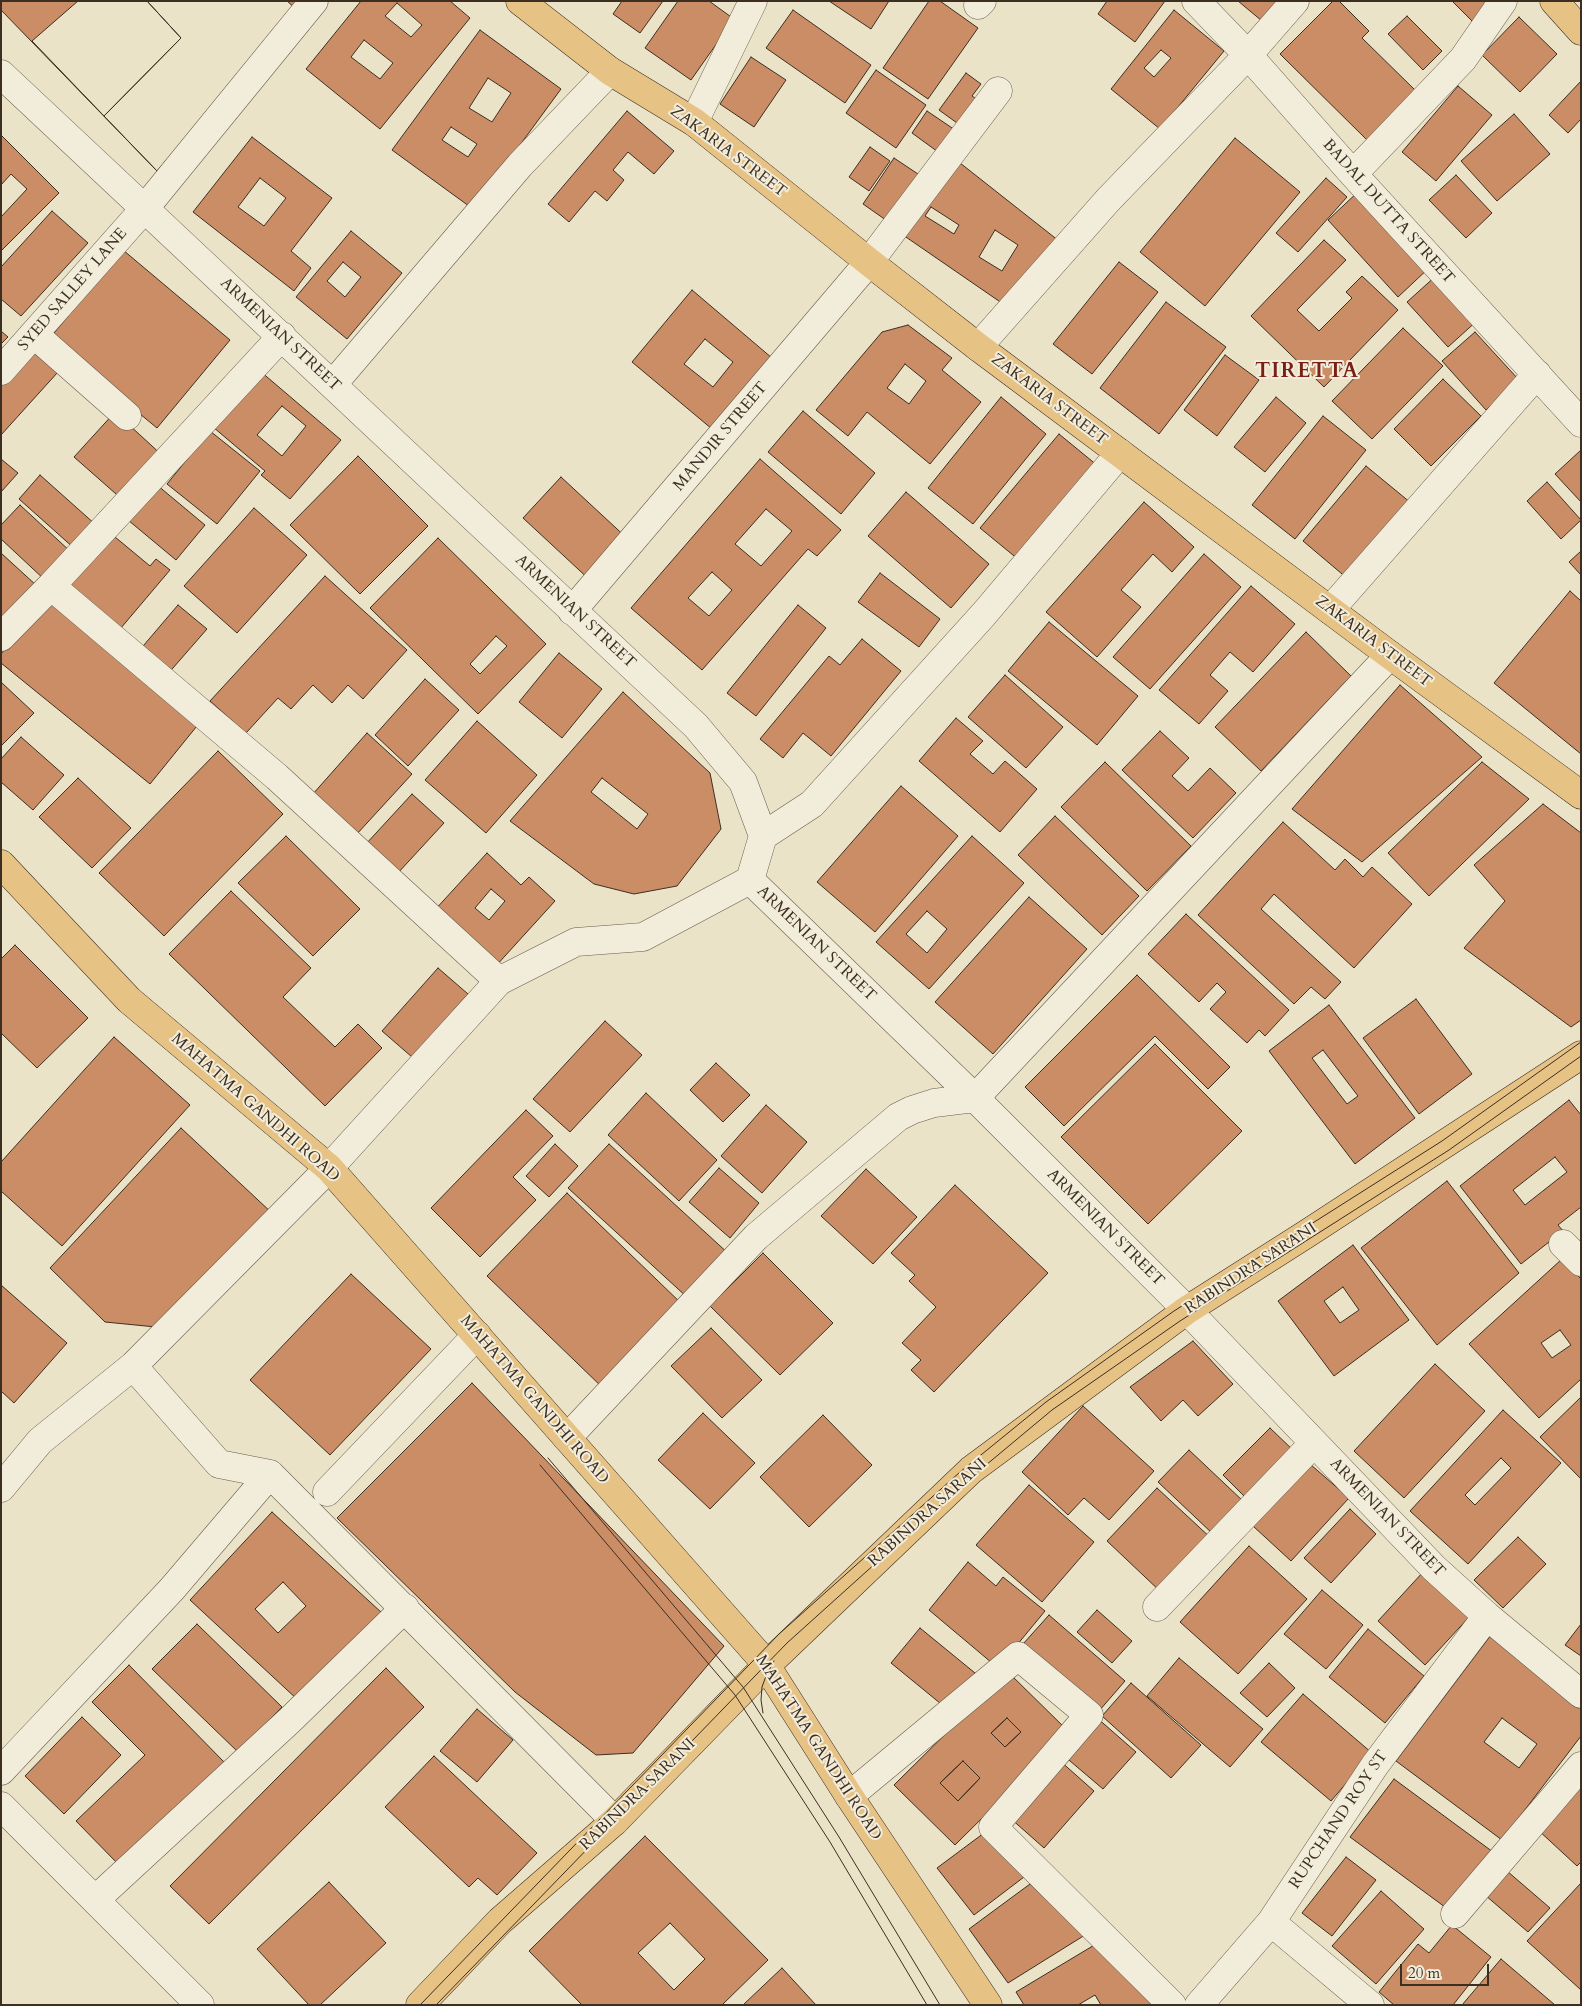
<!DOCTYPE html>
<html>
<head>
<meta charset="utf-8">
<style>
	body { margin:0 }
	#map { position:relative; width:1582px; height:2006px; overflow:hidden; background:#ebe3c8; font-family:Cardo,serif }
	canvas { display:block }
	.frame { position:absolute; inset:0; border:2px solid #3d2e22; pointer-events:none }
	.scale { position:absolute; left:1400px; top:1964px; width:89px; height:22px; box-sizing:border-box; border:2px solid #3d2e22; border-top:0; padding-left:6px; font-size:15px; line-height:18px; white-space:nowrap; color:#3d2e22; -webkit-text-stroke:4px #f2eddb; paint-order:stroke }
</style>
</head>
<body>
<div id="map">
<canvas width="1582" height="2006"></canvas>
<div class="frame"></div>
<div class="scale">20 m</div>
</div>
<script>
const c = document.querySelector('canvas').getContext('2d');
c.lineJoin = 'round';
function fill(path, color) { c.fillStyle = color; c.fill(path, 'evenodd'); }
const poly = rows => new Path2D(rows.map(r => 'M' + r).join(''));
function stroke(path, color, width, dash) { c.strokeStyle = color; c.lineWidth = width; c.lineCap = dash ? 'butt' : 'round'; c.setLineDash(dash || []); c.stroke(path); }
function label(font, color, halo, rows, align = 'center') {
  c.font = font + ' Cardo,serif'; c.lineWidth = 4; c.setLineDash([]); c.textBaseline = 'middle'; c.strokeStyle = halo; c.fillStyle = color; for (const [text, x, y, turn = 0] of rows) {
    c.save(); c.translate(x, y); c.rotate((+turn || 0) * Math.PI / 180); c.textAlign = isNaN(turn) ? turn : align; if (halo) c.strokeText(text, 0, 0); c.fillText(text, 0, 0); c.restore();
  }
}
const building = poly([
	[1,1,305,1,157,171,1,10,1,1],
	[78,1,147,1,181,38,104,116,32,41,78,1],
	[147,1,287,1,297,10,157,171,104,116,181,38,147,1],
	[361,1,450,1,470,18,380,129,306,69,361,1],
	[397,3,422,25,411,37,385,16,397,3],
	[364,40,393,63,380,79,351,57,364,40],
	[622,1,663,1,640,33,613,14,622,1],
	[678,1,709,1,734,19,691,80,645,48,678,1],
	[829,1,889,1,871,29,829,1],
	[929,1,940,1,978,28,928,99,883,68,929,1],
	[1107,1,1165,1,1135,42,1098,14,1107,1],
	[1238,1,1278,1,1262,21,1238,1],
	[1333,1,1339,1,1369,31,1362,38,1416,91,1367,140,1280,54,1333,1],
	[1452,1,1496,1,1474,23,1452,1],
	[793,10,871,65,845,103,766,48,793,10],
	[1174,10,1224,51,1160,129,1111,89,1174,10],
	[1161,50,1171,58,1154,77,1144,68,1161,50],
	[1407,16,1442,51,1423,70,1388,34,1407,16],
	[1519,17,1557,54,1520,92,1482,55,1519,17],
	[480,30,561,89,473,209,392,150,480,30],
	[488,78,511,93,492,122,469,108,488,78],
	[451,127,477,144,468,157,442,140,451,127],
	[751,57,786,80,754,127,720,104,751,57],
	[876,70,926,105,896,148,846,113,876,70],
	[966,73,981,84,972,96,982,103,964,128,939,110,966,73],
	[1581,81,1581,119,1568,133,1549,115,1581,81],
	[1458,86,1492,115,1436,181,1402,152,1458,86],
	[627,111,674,151,654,174,628,152,613,170,624,180,607,201,595,191,569,222,548,204,627,111],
	[927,111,961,134,945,157,912,133,927,111],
	[1514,114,1550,154,1497,201,1461,161,1514,114],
	[1,135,59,193,1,251,1,217,27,189,11,174,1,185,1,135],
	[252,137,332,198,291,251,311,268,294,291,193,212,252,137],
	[260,178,286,198,264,226,238,207,260,178],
	[1235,138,1300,192,1205,306,1140,252,1235,138],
	[870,147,890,161,869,191,849,177,870,147],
	[894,158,927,180,893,225,863,204,894,158],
	[955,159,1059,241,1009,308,903,235,955,159],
	[931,207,959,225,954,234,925,216,931,207],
	[995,230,1018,245,1002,271,979,257,995,230],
	[1456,175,1492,213,1466,238,1429,200,1456,175],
	[1326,178,1347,197,1298,252,1276,233,1326,178],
	[1360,190,1430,267,1398,297,1328,220,1360,190],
	[52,211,88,243,21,316,1,299,1,267,52,211],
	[351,231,402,273,347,339,296,297,351,231],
	[343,262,361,277,345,297,327,281,343,262],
	[1324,240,1346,260,1297,310,1319,331,1352,298,1346,292,1362,276,1398,310,1324,387,1251,316,1324,240],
	[123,250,230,340,157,428,49,339,123,250],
	[1119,262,1158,292,1092,374,1053,344,1119,262],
	[1438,274,1479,319,1448,347,1407,302,1438,274],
	[692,290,772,358,712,429,632,362,692,290],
	[705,339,733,362,713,387,684,364,705,339],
	[1166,302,1226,347,1159,434,1100,388,1166,302],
	[908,325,952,358,942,370,981,402,930,464,867,412,848,436,816,410,882,332,908,325],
	[905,364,926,381,909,404,887,388,905,364],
	[1403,328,1443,366,1372,439,1332,401,1403,328],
	[1,331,8,337,1,344,1,331],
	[1475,332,1519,380,1486,410,1442,361,1475,332],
	[31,347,58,372,1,435,1,380,31,347],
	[1225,355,1259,380,1217,436,1184,410,1225,355],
	[260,371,341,440,290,499,261,475,265,471,213,427,260,371],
	[282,406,306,426,282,456,257,435,282,406],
	[1443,379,1481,416,1431,466,1394,429,1443,379],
	[1001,397,1046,434,973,524,928,488,1001,397],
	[1276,397,1306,423,1265,472,1234,447,1276,397],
	[803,411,875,473,841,514,768,452,803,411],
	[115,412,164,457,124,501,74,457,115,412],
	[1323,416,1366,450,1295,539,1252,505,1323,416],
	[210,431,260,471,217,524,167,484,210,431],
	[1059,434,1098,466,1019,560,980,528,1059,434],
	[1581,450,1581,502,1555,474,1581,450],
	[358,456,428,526,360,594,290,525,358,456],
	[1,459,18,473,1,492,1,459],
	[760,459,841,530,817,556,808,549,702,670,631,608,760,459],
	[766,509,792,531,761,566,735,544,766,509],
	[712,572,732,590,709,616,688,598,712,572],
	[1366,466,1411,503,1348,579,1303,541,1366,466],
	[40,475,96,525,75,549,19,499,40,475],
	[561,477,630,541,592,582,523,518,561,477],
	[1547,482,1581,520,1561,539,1527,501,1547,482],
	[157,485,205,525,176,560,128,520,157,485],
	[906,492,989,564,951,608,868,536,906,492],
	[1144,502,1194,547,1172,572,1153,554,1121,590,1141,607,1097,657,1046,612,1144,502],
	[20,505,72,553,46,581,1,539,1,525,20,505],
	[254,508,307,555,237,633,184,586,254,508],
	[109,532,150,566,156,559,170,570,115,635,61,589,109,532],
	[438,538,546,644,478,714,370,608,438,538],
	[496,636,507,646,480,674,470,664,496,636],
	[1581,551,1581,575,1569,562,1581,551],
	[1,553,37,586,1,625,1,553],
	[1204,554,1241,587,1150,689,1113,657,1204,554],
	[880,573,940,619,919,647,858,602,880,573],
	[325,576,407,650,363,699,348,685,332,703,313,685,291,709,278,698,246,733,210,701,325,576],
	[1251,586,1295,624,1253,672,1230,652,1210,675,1228,691,1199,724,1159,690,1251,586],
	[1570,591,1581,601,1581,754,1494,683,1570,591],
	[49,596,201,721,150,784,1,663,1,654,49,596],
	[178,605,207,629,166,676,138,652,178,605],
	[798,605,826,628,756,716,727,693,798,605],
	[1049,622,1138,696,1097,745,1008,671,1049,622],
	[1306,632,1351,676,1261,771,1215,727,1306,632],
	[862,639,901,671,831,756,803,733,783,758,760,739,829,656,840,665,862,639],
	[559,653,602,689,562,738,519,702,559,653],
	[1005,675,1063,727,1026,768,968,717,1005,675],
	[425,679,459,710,408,766,375,735,425,679],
	[1,682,34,713,1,746,1,682],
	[1400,685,1482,757,1362,862,1292,809,1400,685],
	[623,692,710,773,721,829,677,886,634,894,594,884,510,821,623,692],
	[602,778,648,814,637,829,591,792,602,778],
	[956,718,983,741,970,754,993,774,1005,761,1037,789,1000,832,919,761,956,718],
	[477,721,537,775,486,833,425,780,477,721],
	[1160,731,1189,758,1172,776,1188,791,1210,768,1236,793,1193,838,1122,770,1160,731],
	[367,733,412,774,356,835,312,795,367,733],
	[21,737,64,775,33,810,1,782,1,759,21,737],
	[218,751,283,814,164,936,99,873,218,751],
	[1105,762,1191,846,1147,891,1061,807,1105,762],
	[1482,762,1529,799,1429,896,1388,853,1482,762],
	[78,778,131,828,92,868,39,817,78,778],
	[901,786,958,836,875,932,817,882,901,786],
	[412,794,444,823,397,874,365,845,412,794],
	[1543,804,1581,833,1581,1020,1571,1027,1464,948,1505,901,1474,865,1543,804],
	[1055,816,1139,896,1102,935,1018,855,1055,816],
	[1283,822,1335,870,1345,859,1363,877,1372,867,1412,904,1354,968,1274,894,1261,909,1341,982,1325,999,1311,987,1294,1004,1198,915,1283,822],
	[286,836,360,909,313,956,238,883,286,836],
	[972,836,1024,883,929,989,876,942,972,836],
	[927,911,947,929,927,953,906,934,927,911],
	[487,853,521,885,529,877,555,901,495,967,433,912,487,853],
	[491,889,505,901,489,920,475,908,491,889],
	[231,891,311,968,283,997,335,1047,358,1024,382,1048,325,1106,169,954,231,891],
	[1029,897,1087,949,993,1054,935,1002,1029,897],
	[1186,914,1289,1010,1265,1036,1259,1030,1247,1043,1210,1009,1226,992,1217,983,1199,1002,1148,954,1186,914],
	[15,945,88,1018,37,1068,1,1033,1,959,15,945],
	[438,968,468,994,412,1057,382,1031,438,968],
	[1137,975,1230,1067,1208,1089,1155,1036,1064,1126,1025,1087,1137,975],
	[1416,999,1472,1074,1419,1114,1363,1038,1416,999],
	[1329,1005,1415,1118,1355,1164,1269,1051,1329,1005],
	[1323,1050,1358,1096,1347,1104,1312,1058,1323,1050],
	[605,1021,642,1055,570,1132,533,1099,605,1021],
	[114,1037,190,1105,62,1246,1,1191,1,1162,114,1037],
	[1155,1044,1242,1131,1148,1224,1061,1137,1155,1044],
	[716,1063,750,1095,723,1122,690,1090,716,1063],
	[646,1093,717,1160,679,1201,608,1135,646,1093],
	[1569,1100,1581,1115,1581,1207,1558,1225,1563,1231,1521,1264,1460,1186,1569,1100],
	[1555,1157,1567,1172,1525,1205,1513,1190,1555,1157],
	[766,1105,807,1142,762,1193,721,1156,766,1105],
	[526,1110,553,1136,513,1177,536,1200,480,1257,431,1208,526,1110],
	[181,1128,273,1214,156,1327,105,1322,50,1268,181,1128],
	[555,1144,578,1166,549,1197,526,1176,555,1144],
	[609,1144,730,1255,689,1299,568,1188,609,1144],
	[719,1168,759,1203,730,1238,689,1202,719,1168],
	[866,1169,917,1217,873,1264,821,1216,866,1169],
	[1447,1181,1519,1273,1437,1345,1361,1248,1447,1181],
	[955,1185,1048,1273,934,1392,911,1370,921,1360,902,1343,936,1307,909,1281,915,1275,891,1253,955,1185],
	[567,1193,686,1308,605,1390,487,1276,567,1193],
	[1353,1245,1409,1320,1334,1376,1278,1301,1353,1245],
	[1343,1287,1359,1310,1340,1323,1324,1301,1343,1287],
	[763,1253,833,1323,780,1375,710,1306,763,1253],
	[1562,1259,1581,1279,1581,1379,1539,1418,1469,1344,1562,1259],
	[1560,1330,1571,1345,1552,1358,1541,1343,1560,1330],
	[351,1274,431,1349,330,1455,250,1380,351,1274],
	[1,1285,67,1343,14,1403,1,1391,1,1285],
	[711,1328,762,1380,722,1418,671,1366,711,1328],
	[1193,1341,1233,1384,1198,1416,1183,1400,1161,1421,1130,1387,1193,1341],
	[1435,1364,1485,1411,1404,1498,1354,1451,1435,1364],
	[472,1383,724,1646,633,1753,596,1755,515,1692,337,1518,472,1383],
	[1581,1397,1581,1479,1540,1437,1581,1397],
	[1083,1406,1154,1471,1109,1520,1084,1498,1068,1515,1022,1472,1083,1406],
	[1503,1410,1561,1463,1468,1564,1410,1511,1503,1410],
	[1501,1458,1511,1468,1475,1505,1465,1495,1501,1458],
	[703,1413,755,1463,710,1509,658,1460,703,1413],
	[823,1415,872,1465,809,1527,760,1477,823,1415],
	[1270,1428,1295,1452,1248,1500,1223,1475,1270,1428],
	[1189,1450,1244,1502,1214,1535,1158,1482,1189,1450],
	[1310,1464,1349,1498,1291,1561,1253,1526,1310,1464],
	[1029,1485,1094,1542,1042,1602,976,1545,1029,1485],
	[1157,1488,1213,1540,1163,1594,1107,1541,1157,1488],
	[1350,1509,1376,1534,1331,1583,1304,1558,1350,1509],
	[272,1512,382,1613,299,1701,190,1600,272,1512],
	[283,1582,306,1606,278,1633,255,1609,283,1582],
	[1518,1537,1546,1564,1503,1608,1474,1580,1518,1537],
	[1249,1546,1307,1599,1238,1674,1180,1622,1249,1546],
	[968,1562,996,1586,1003,1577,1045,1611,998,1668,929,1610,968,1562],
	[1424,1571,1471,1615,1425,1665,1378,1621,1424,1571],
	[1322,1590,1363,1625,1326,1669,1284,1634,1322,1590],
	[1097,1610,1132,1641,1112,1663,1077,1632,1097,1610],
	[1049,1615,1125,1681,1099,1711,1023,1644,1049,1615],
	[197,1624,282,1707,238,1752,152,1669,197,1624],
	[1581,1624,1581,1656,1565,1645,1581,1624],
	[920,1628,975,1673,946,1708,891,1663,920,1628],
	[1368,1629,1424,1676,1385,1723,1329,1677,1368,1629],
	[1491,1635,1581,1702,1581,1736,1502,1840,1396,1761,1491,1635],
	[1502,1718,1537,1744,1519,1768,1484,1742,1502,1718],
	[1179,1658,1263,1729,1230,1767,1147,1696,1179,1658],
	[1269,1663,1295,1688,1267,1717,1240,1693,1269,1663],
	[129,1665,225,1763,120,1866,76,1821,145,1755,92,1702,129,1665],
	[386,1668,424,1707,209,1924,170,1886,386,1668],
	[1008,1672,1069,1732,955,1845,894,1785,1008,1672],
	[1007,1718,1021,1732,1005,1747,991,1733,1007,1718],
	[963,1761,980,1778,958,1801,940,1783,963,1761],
	[1131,1683,1201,1745,1171,1778,1102,1716,1131,1683],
	[1303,1694,1372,1753,1331,1801,1261,1742,1303,1694],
	[477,1709,513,1740,477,1782,440,1751,477,1709],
	[82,1717,121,1755,64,1814,25,1776,82,1717],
	[1096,1717,1136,1752,1103,1789,1063,1755,1096,1717],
	[1007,1718,1021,1732,1005,1747,991,1733,1007,1718],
	[434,1756,537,1853,497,1895,478,1878,469,1887,385,1807,434,1756],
	[1059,1760,1094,1791,1044,1848,1009,1817,1059,1760],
	[963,1761,980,1778,958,1801,940,1783,963,1761],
	[1394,1779,1493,1852,1449,1910,1350,1837,1394,1779],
	[1581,1781,1581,1862,1577,1866,1537,1829,1581,1781],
	[988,1830,1024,1877,974,1915,937,1868,988,1830],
	[645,1836,768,1960,722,2005,582,2005,529,1951,645,1836],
	[670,1923,705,1959,674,1990,638,1953,670,1923],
	[1346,1857,1376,1880,1332,1936,1302,1913,1346,1857],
	[1507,1871,1550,1908,1528,1932,1485,1895,1507,1871],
	[329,1882,386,1943,320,2005,309,2005,257,1949,329,1882],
	[1581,1883,1581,1990,1527,1941,1581,1883],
	[1030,1884,1085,1935,1008,1983,969,1929,1030,1884],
	[1381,1891,1424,1929,1376,1984,1332,1946,1381,1891],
	[1452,1925,1491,1957,1453,2005,1394,2005,1379,1992,1418,1944,1429,1953,1452,1925],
	[1096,1944,1158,2005,1101,2005,1095,1995,1078,2005,1024,2005,1016,1992,1096,1944],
	[1501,1959,1555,2005,1462,2005,1501,1959],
	[782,1968,816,2005,743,2005,782,1968]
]);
const minor = poly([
	[1196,1,1248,55,1353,174,1581,423],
	[978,5,982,1],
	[1,74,696,726,743,782,763,836,750,880,975,1098,1187,1310,1434,1568,1487,1616,1581,1694],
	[694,122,753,1],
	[1353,174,1463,59,1503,1],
	[35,335,127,416],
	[978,347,1108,200,1248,55,1295,1],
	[1,371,145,208,314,1],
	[333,384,520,165,610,71],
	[51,586,282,336],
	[1330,610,1537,374],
	[572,611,869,262,998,91],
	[1,637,51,586,277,777,499,981],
	[763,836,812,804,984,614,1120,453],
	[1563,1244,1581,1262],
	[133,1366,219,1464,270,1474,615,1821],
	[567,1438,756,1237,898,1117,912,1110,934,1103,975,1098,1390,655],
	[1,1488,40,1441,133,1366,329,1168,499,981,576,942,643,937,750,880],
	[327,1492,477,1335],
	[1157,1607,1314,1443],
	[1,1771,172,1589,270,1474],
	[849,1796,1018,1656,1089,1715,993,1827,1172,2005],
	[1,1806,200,2005],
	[95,1900,290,1720,405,1608],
	[1455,1914,1581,1766],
	[1199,2005,1271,1922],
	[1370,2005,1271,1922,1375,1765,1487,1616]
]);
const major = poly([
	[520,1,610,71,694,122,869,262,978,347,1390,655,1581,795],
	[1554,1,1581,31],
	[1,864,129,1000,329,1168,762,1659,849,1796,988,2005],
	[420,2005,500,1921,615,1821,767,1665,971,1470,1187,1310,1308,1233,1581,1055]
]);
const tram = poly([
	[548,1458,743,1687,839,1837,940,2005],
	[540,1465,735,1695,830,1842,927,2005],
	[763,1713,761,1700,762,1687,766,1676,774,1661],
	[420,2005,779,1634,960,1472,1046,1402,1174,1311,1442,1141,1581,1042],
	[436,2005,787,1643,968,1480,1052,1410,1180,1321,1449,1150,1581,1056]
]);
const streetNames = [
	["ZAKARIA STREET",728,152,37],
	["BADAL DUTTA STREET",1388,212,48],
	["SYED SALLEY LANE",73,290,-49],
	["ARMENIAN STREET",280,335,43],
	["ZAKARIA STREET",1049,400,37],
	["MANDIR STREET",721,437,-50],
	["ARMENIAN STREET",575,612,43],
	["ZAKARIA STREET",1373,642,37],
	["ARMENIAN STREET",816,944,44],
	["MAHATMA GANDHI ROAD",255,1108,41],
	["ARMENIAN STREET",1105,1228,45],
	["RABINDRA SARANI",1251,1269,-33],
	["MAHATMA GANDHI ROAD",534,1400,49],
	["RABINDRA SARANI",928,1513,-42],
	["ARMENIAN STREET",1387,1518,46],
	["MAHATMA GANDHI ROAD",818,1748,57],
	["RABINDRA SARANI",638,1795,-44],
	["RUPCHAND ROY ST",1339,1820,-56]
];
const districtNames = [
	["TIRETTA",1307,372]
];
fill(building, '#ca8d65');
stroke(building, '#3d2e22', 1);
stroke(minor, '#685b4c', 29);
stroke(major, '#3d2e22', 29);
stroke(minor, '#f2eddb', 28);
stroke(major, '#e6c284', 28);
stroke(tram, '#3d2e22', 1);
label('16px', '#3d2e22', '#f2eddb', streetNames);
c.letterSpacing = '1px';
label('bold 21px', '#7a1f14', '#f2eddb', districtNames);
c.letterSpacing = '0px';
</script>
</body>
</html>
